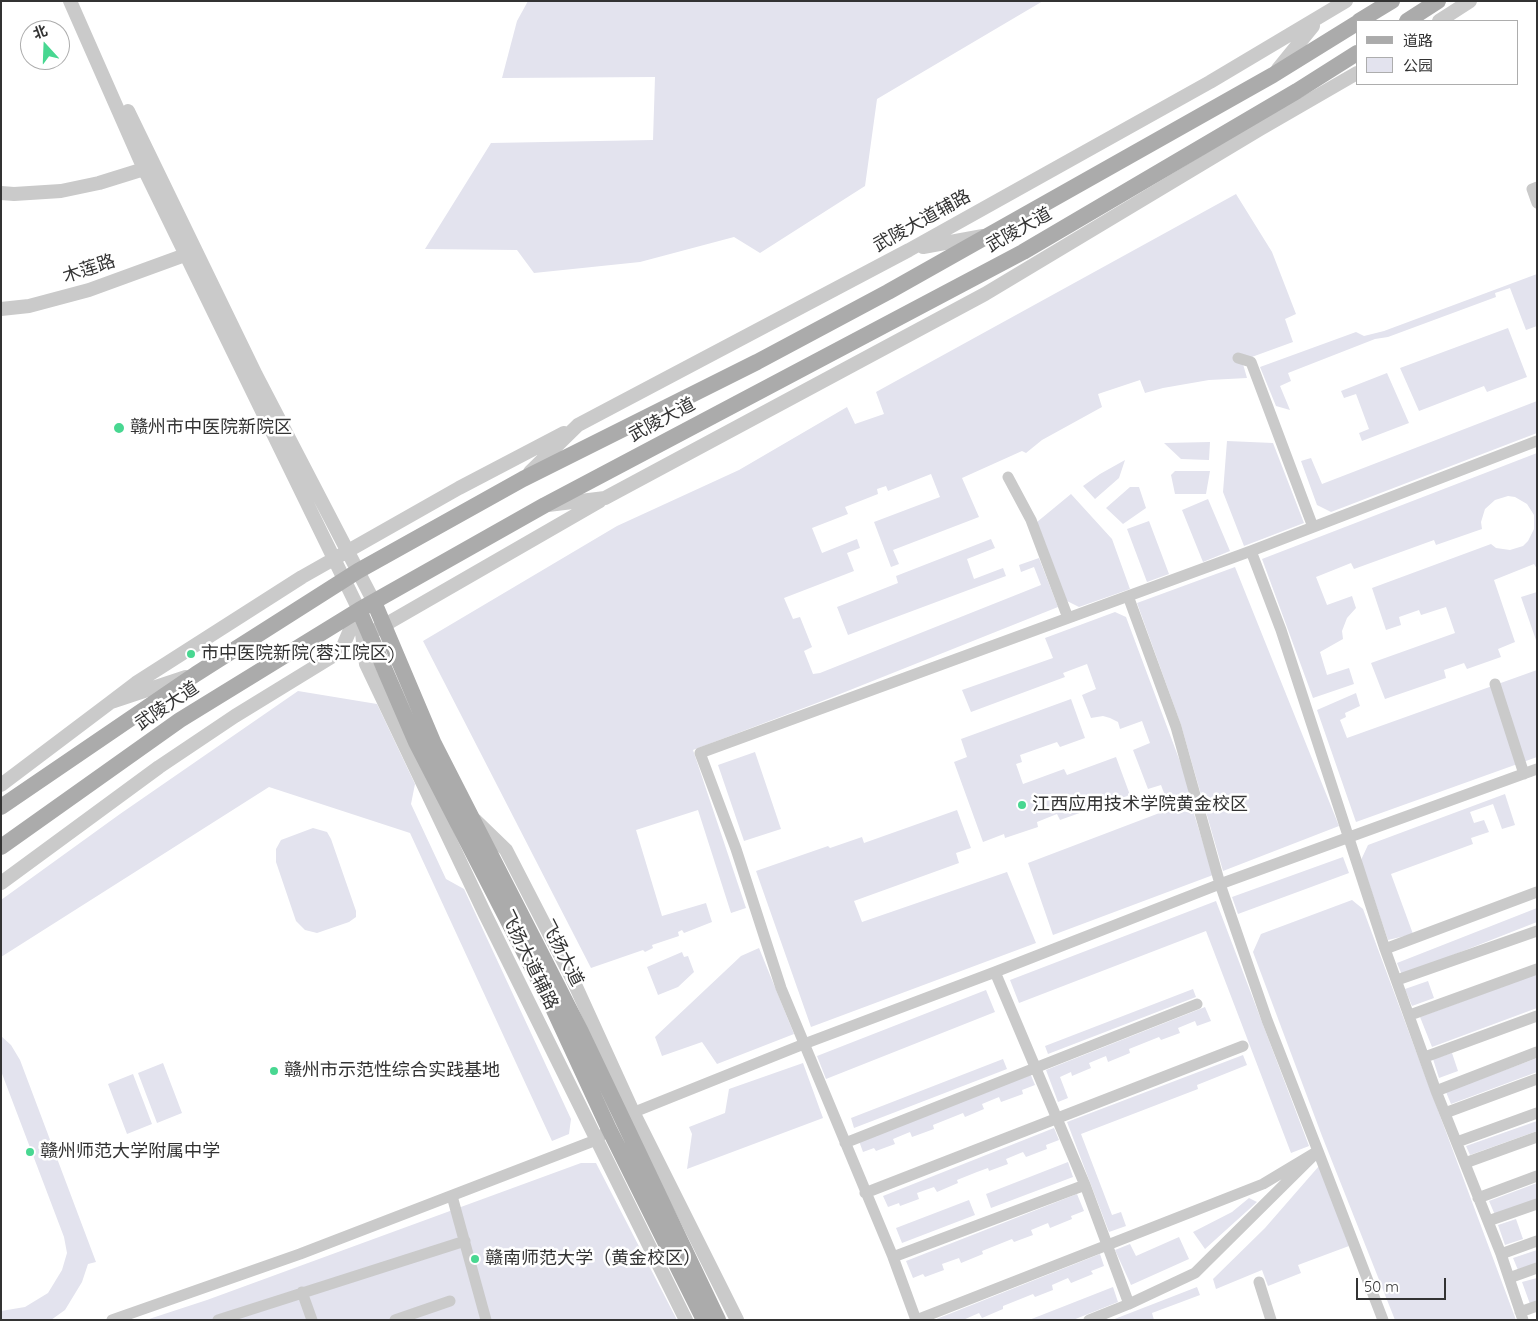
<!DOCTYPE html>
<html>
<head>
<meta charset="utf-8">
<style>
	body { margin:0 }
	#map { position:relative; width:1538px; height:1321px; overflow:hidden; background:#fff; font-family:Quicksand,"Noto Sans SC",sans-serif }
	canvas { display:block }
	.frame { position:absolute; inset:0; border:2px solid #333; pointer-events:none }
	.legend { position:absolute; left:1356px; top:20px; width:162px; height:65px; box-sizing:border-box; background:#fff; border:1px solid #adadad; margin:0; padding:6px 9px; list-style:none; font-size:15px; color:#333 }
	.legend li { display:flex; align-items:center; gap:10px; height:25px }
	.legend b { width:25px; border:1px solid #adadad }
	.north { position:absolute; left:20px; top:20px; width:50px; height:50px; box-sizing:border-box; background:#fff; border:1px solid #adadad; border-radius:50%; rotate:340deg; font-size:14px; font-weight:700; line-height:20px; text-align:center; color:#333 }
	.north::after { content:''; display:block; margin:auto; width:18px; height:22px; background:#48d791; clip-path:polygon(50% 0,100% 100%,50% 72%,0 100%) }
	.scale { position:absolute; left:1356px; top:1278px; width:90px; height:22px; box-sizing:border-box; border:2px solid #333; border-top:0; padding-left:6px; font-size:15px; line-height:18px; white-space:nowrap; color:#333; -webkit-text-stroke:4px #fff; paint-order:stroke }
</style>
</head>
<body>
<div id="map">
<canvas width="1538" height="1321"></canvas>
<div class="frame"></div>
<ul class="legend">
<li><b style="height:6px;background:#ababab"></b>道路</li>
<li><b style="height:14px;background:#e3e3ee"></b>公园</li>
</ul>
<div class="north">北</div>
<div class="scale">50 m</div>
</div>
<script>
const c = document.querySelector('canvas').getContext('2d');
c.lineJoin = 'round';
function fill(path, color) { c.fillStyle = color; c.fill(path, 'evenodd'); }
const poly = rows => new Path2D(rows.map(r => 'M' + r).join(''));
function stroke(path, color, width, dash) { c.strokeStyle = color; c.lineWidth = width; c.lineCap = dash ? 'butt' : 'round'; c.setLineDash(dash || []); c.stroke(path); }
function label(font, color, halo, rows, align = 'center') {
  c.font = font + ' Quicksand,"Noto Sans SC",sans-serif'; c.lineWidth = 5; c.setLineDash([]); c.textBaseline = 'middle'; c.strokeStyle = halo; c.fillStyle = color; for (const [text, x, y, turn = 0] of rows) {
    c.save(); c.translate(x, y); c.rotate((+turn || 0) * Math.PI / 180); c.textAlign = isNaN(turn) ? turn : align; if (halo) c.strokeText(text, 0, 0); c.fillText(text, 0, 0); c.restore();
  }
}
const green = poly([
	[528,1,1043,1,877,99,865,186,760,253,734,237,640,262,534,273,517,250,425,249,491,143,653,140,655,77,502,78,517,21],
	[1236,194,1272,252,1296,314,1285,319,1293,342,1249,358,1243,364,1247,378,1209,380,1163,388,1145,393,1140,380,1098,394,1102,407,1042,440,1026,453,1022,451,962,478,979,517,893,550,899,564,891,567,874,522,940,497,931,474,888,491,886,486,877,489,878,494,845,507,848,514,812,528,822,553,857,539,860,548,847,553,854,571,784,598,793,619,800,617,812,647,804,651,813,674,820,673,1041,585,1034,567,1021,572,1019,565,1039,558,1058,607,830,698,693,750,746,908,731,913,698,810,636,830,662,916,706,903,712,922,684,933,682,930,678,932,679,936,652,945,653,948,645,952,643,950,591,968,423,641,617,526,739,470,847,407,855,424,884,414,876,392],
	[1537,274,1537,326,1526,330,1510,288,1495,293,1496,297,1388,337,1375,339,1288,373,1291,381,1280,386,1290,410,1276,406,1260,367,1356,332,1364,336,1384,331],
	[1508,328,1527,377,1487,392,1484,386,1419,411,1400,368],
	[1387,373,1409,423,1362,441,1359,433,1369,429,1356,394,1344,398,1341,391],
	[1537,401,1537,433,1331,512,1317,505,1301,461,1311,458,1322,484],
	[1227,441,1273,443,1304,523,1244,546,1223,492],
	[1210,442,1209,460,1181,459,1164,443],
	[1537,453,1537,569,1534,564,1494,580,1515,642,1498,649,1501,657,1467,669,1464,663,1444,670,1446,678,1385,699,1371,663,1455,633,1446,607,1421,615,1419,610,1399,617,1401,625,1386,630,1372,588,1491,544,1496,548,1510,550,1523,546,1528,541,1534,529,1534,515,1527,504,1515,497,1508,496,1495,500,1485,509,1481,522,1482,529,1436,545,1434,540,1354,569,1351,563,1316,577,1327,605,1352,596,1356,608,1347,618,1342,631,1343,639,1320,652,1327,675,1349,668,1354,684,1313,698,1262,559],
	[1125,460,1119,478,1095,499,1083,486,1100,474],
	[1175,471,1210,471,1206,494,1175,494,1171,475],
	[1130,487,1139,487,1146,508,1123,524,1106,508],
	[1071,494,1112,539,1130,589,1079,607,1067,601,1037,522],
	[1208,499,1230,551,1203,562,1182,510],
	[1149,521,1169,574,1147,582,1127,529],
	[991,539,995,548,967,559,974,579,1003,568,1006,576,848,635,837,607,898,583,896,576],
	[1235,567,1339,826,1223,871,1181,725,1137,603],
	[1537,592,1537,643,1521,597],
	[1115,612,1126,617,1191,791,1190,801,1213,875,1053,935,1028,863,1170,809,1161,785,1148,789,1133,750,1150,743,1142,721,1120,729,1118,722,1110,718,1103,716,1091,718,1082,695,1096,689,1087,664,1063,673,1065,677,971,712,962,690,1053,658,1045,638],
	[1537,670,1537,757,1356,822,1317,710,1356,693,1360,706,1345,713,1346,717,1340,720,1347,738],
	[298,691,377,704,415,784,411,804,446,879,464,889,571,1119,569,1134,552,1141,410,833,269,787,1,957,1,900,120,814],
	[1071,699,1085,738,1060,747,1057,742,1020,755,1022,762,1016,764,1023,784,1064,769,1067,775,1116,757,1130,795,1060,820,1057,814,1037,822,1038,827,1005,838,1004,834,983,842,954,762,967,757,961,739],
	[755,752,781,829,744,841,718,765],
	[1505,794,1515,825,1502,829,1493,804,1470,812,1474,823,1484,820,1489,832,1471,838,1473,844,1391,874,1413,934,1388,940,1361,860,1368,845],
	[957,810,971,848,956,853,959,863,854,901,862,922,1007,872,1036,943,811,1027,756,871,828,846,830,848,862,837,864,843],
	[313,828,327,832,331,839,356,911,356,917,349,922,317,933,305,930,296,921,276,862,276,849,281,840],
	[1343,857,1349,873,1238,914,1232,897],
	[1352,900,1363,909,1516,1320,1395,1320,1322,1136,1253,952,1261,934],
	[1216,901,1309,1146,1291,1153,1206,931,1019,1003,1010,980],
	[1537,908,1537,922,1402,975,1397,963],
	[759,948,794,1034,717,1064,702,1042,662,1056,655,1037,741,956],
	[682,952,684,957,688,956,694,972,678,987,658,995,647,967],
	[1537,974,1537,1008,1432,1047,1420,1017],
	[1428,981,1434,998,1412,1006,1405,989],
	[1193,989,1196,997,1048,1054,1045,1046],
	[986,990,995,1012,826,1079,817,1056],
	[1205,1007,1211,1021,1197,1026,1195,1021,1178,1028,1180,1033,1161,1040,1159,1037,1129,1049,1130,1053,1108,1062,1106,1056,1089,1063,1091,1068,1072,1076,1071,1072,1060,1077,1068,1098,1058,1102,1046,1070],
	[1,1036,11,1045,20,1060,96,1262,88,1264,82,1282,65,1310,51,1320,1,1320,1,1311,25,1307,48,1293,62,1270,67,1253,64,1237,1,1071],
	[1452,1053,1458,1071,1439,1078,1433,1059],
	[1243,1055,1247,1065,1197,1085,1198,1089,1081,1134,1112,1215,1121,1212,1126,1226,1109,1232,1067,1122],
	[1537,1058,1537,1072,1451,1104,1446,1092],
	[1003,1059,1007,1069,854,1128,851,1118],
	[163,1063,182,1113,157,1123,138,1073],
	[803,1063,823,1118,687,1169,692,1134,689,1127,725,1113,729,1089],
	[1030,1073,1035,1085,1022,1090,1023,1094,1001,1102,999,1097,982,1104,984,1109,965,1117,963,1113,933,1125,934,1129,912,1137,910,1132,893,1139,895,1144,876,1151,874,1148,863,1152,859,1141],
	[133,1074,152,1124,127,1134,108,1084],
	[1537,1121,1537,1131,1470,1155,1466,1146],
	[1054,1128,1059,1140,1046,1145,1047,1149,1026,1157,1023,1152,1006,1159,1008,1164,989,1171,988,1168,977,1172,957,1180,958,1183,937,1192,934,1187,917,1193,919,1199,900,1206,899,1203,888,1207,883,1196],
	[1068,1162,1073,1177,991,1208,986,1194],
	[581,1163,596,1163,677,1320,146,1320,207,1300],
	[1319,1166,1349,1246,1298,1265,1301,1273,1268,1286,1262,1270,1216,1289,1213,1279,1265,1228],
	[1537,1183,1537,1199,1495,1215,1489,1201],
	[1077,1194,1084,1211,1071,1216,1072,1219,1050,1228,1048,1223,1031,1230,1033,1235,1014,1242,1012,1239,982,1251,983,1254,961,1263,959,1258,942,1264,944,1270,925,1277,923,1274,913,1278,906,1261],
	[1249,1198,1257,1202,1205,1249,1193,1232,1232,1212],
	[969,1200,975,1215,902,1243,896,1228],
	[1516,1219,1523,1239,1505,1245,1498,1225],
	[1179,1237,1189,1259,1131,1285,1115,1250,1130,1244,1136,1256],
	[1537,1250,1537,1264,1518,1270,1513,1258],
	[1100,1254,1104,1266,1091,1271,1093,1274,1071,1283,1068,1278,1052,1285,1053,1290,1035,1297,1033,1294,1003,1306,1003,1309,982,1318,979,1313,963,1320,934,1320],
	[1537,1278,1537,1301,1530,1304,1522,1282],
	[1113,1287,1118,1302,1073,1320,1029,1320],
	[1197,1287,1200,1295,1152,1313,1154,1320,1112,1320]
]);
const minor = poly([
	[1537,187,1532,189,1537,203],
	[1238,358,1251,362,1313,527],
	[1008,477,1031,520,1068,618],
	[1251,551,1281,630,1385,949,1436,1091,1501,1254,1523,1320],
	[1495,684,1524,774],
	[1385,949,1537,892],
	[995,972,1085,1185,1129,1304],
	[1397,980,1537,931],
	[1410,1015,1537,969],
	[1425,1057,1537,1016],
	[1436,1091,1537,1052],
	[1445,1113,1537,1079],
	[627,1115,804,1044,995,972,1220,884,1537,769],
	[1457,1142,1537,1113],
	[845,1143,1197,1004],
	[1465,1163,1537,1137],
	[865,1193,1243,1046],
	[452,1196,486,1320],
	[1478,1198,1537,1176],
	[1488,1221,1537,1204],
	[1501,1254,1537,1241],
	[893,1257,1085,1185],
	[1509,1278,1537,1268],
	[1259,1282,1271,1320],
	[302,1292,312,1320],
	[1520,1312,1537,1306],
	[112,1320,300,1254,596,1140,603,1134],
	[218,1320,465,1241],
	[395,1320,450,1301],
	[916,1320,893,1257,781,988,736,849,700,753,1251,551,1537,441],
	[916,1320,1263,1184,1318,1151,1383,1320],
	[1089,1320,1129,1304,1195,1273,1318,1151,1267,1020,1220,884,1176,727,1128,596]
]);
const tertiary = poly([
	[70,1,144,169,359,610,366,664,485,914,686,1320],
	[1439,21,1470,1],
	[1278,69,1313,26],
	[128,111,256,375,374,602],
	[1,193,14,194,61,191,99,183,144,169],
	[923,247,983,236],
	[1,309,29,306,89,290,185,255],
	[530,472,578,425,909,250,1210,82,1346,1],
	[548,505,605,498,985,294,1260,129,1357,73],
	[376,630,600,501],
	[111,702,136,683,302,577,459,488,564,433],
	[1,785,111,702,186,677],
	[475,820,506,850,572,978,633,1112,737,1320],
	[1,883,159,767,235,716,341,651,358,611]
]);
const primary = poly([
	[1359,21,1392,1],
	[1407,21,1438,1],
	[374,602,434,744,581,1032,718,1320],
	[359,610,416,742,552,1006,609,1129,704,1320],
	[1,807,196,674,358,571,523,479,757,362,888,292,1273,75,1357,23],
	[1,847,180,720,359,610,545,505,1023,252,1297,91,1357,53]
]);
const markers = [
	[119,428,6,"#48d791"],
	[191,654,5,"#48d791"],
	[1022,805,5,"#48d791"],
	[274,1071,5,"#48d791"],
	[30,1152,5,"#48d791"],
	[475,1259,5,"#48d791"]
];
const streetNames = [
	["武陵大道辅路",922,221,-29],
	["武陵大道",1019,230,-29],
	["木莲路",89,269,-18],
	["武陵大道",662,420,-28],
	["武陵大道",167,706,-34],
	["飞扬大道",562,953,63],
	["飞扬大道辅路",529,960,64]
];
const poiNames = [
	["赣州市中医院新院区",130,428],
	["市中医院新院(蓉江院区)",201,654],
	["江西应用技术学院黄金校区",1032,805],
	["赣州市示范性综合实践基地",284,1071],
	["赣州师范大学附属中学",40,1152],
	["赣南师范大学（黄金校区）",485,1259]
];
fill(green, '#e3e3ee');
stroke(minor, '#cacaca', 11);
stroke(tertiary, '#cacaca', 14);
stroke(primary, '#ababab', 16);
for (const [x, y, r, color] of markers) { const dot = new Path2D(); dot.arc(x, y, r, 0, 2 * Math.PI); c.fillStyle = color; c.fill(dot); stroke(dot, '#fff', 2); }
label('18px', '#333', '#fff', streetNames);
label('18px', '#333', '#fff', poiNames, 'left');
</script>
</body>
</html>
